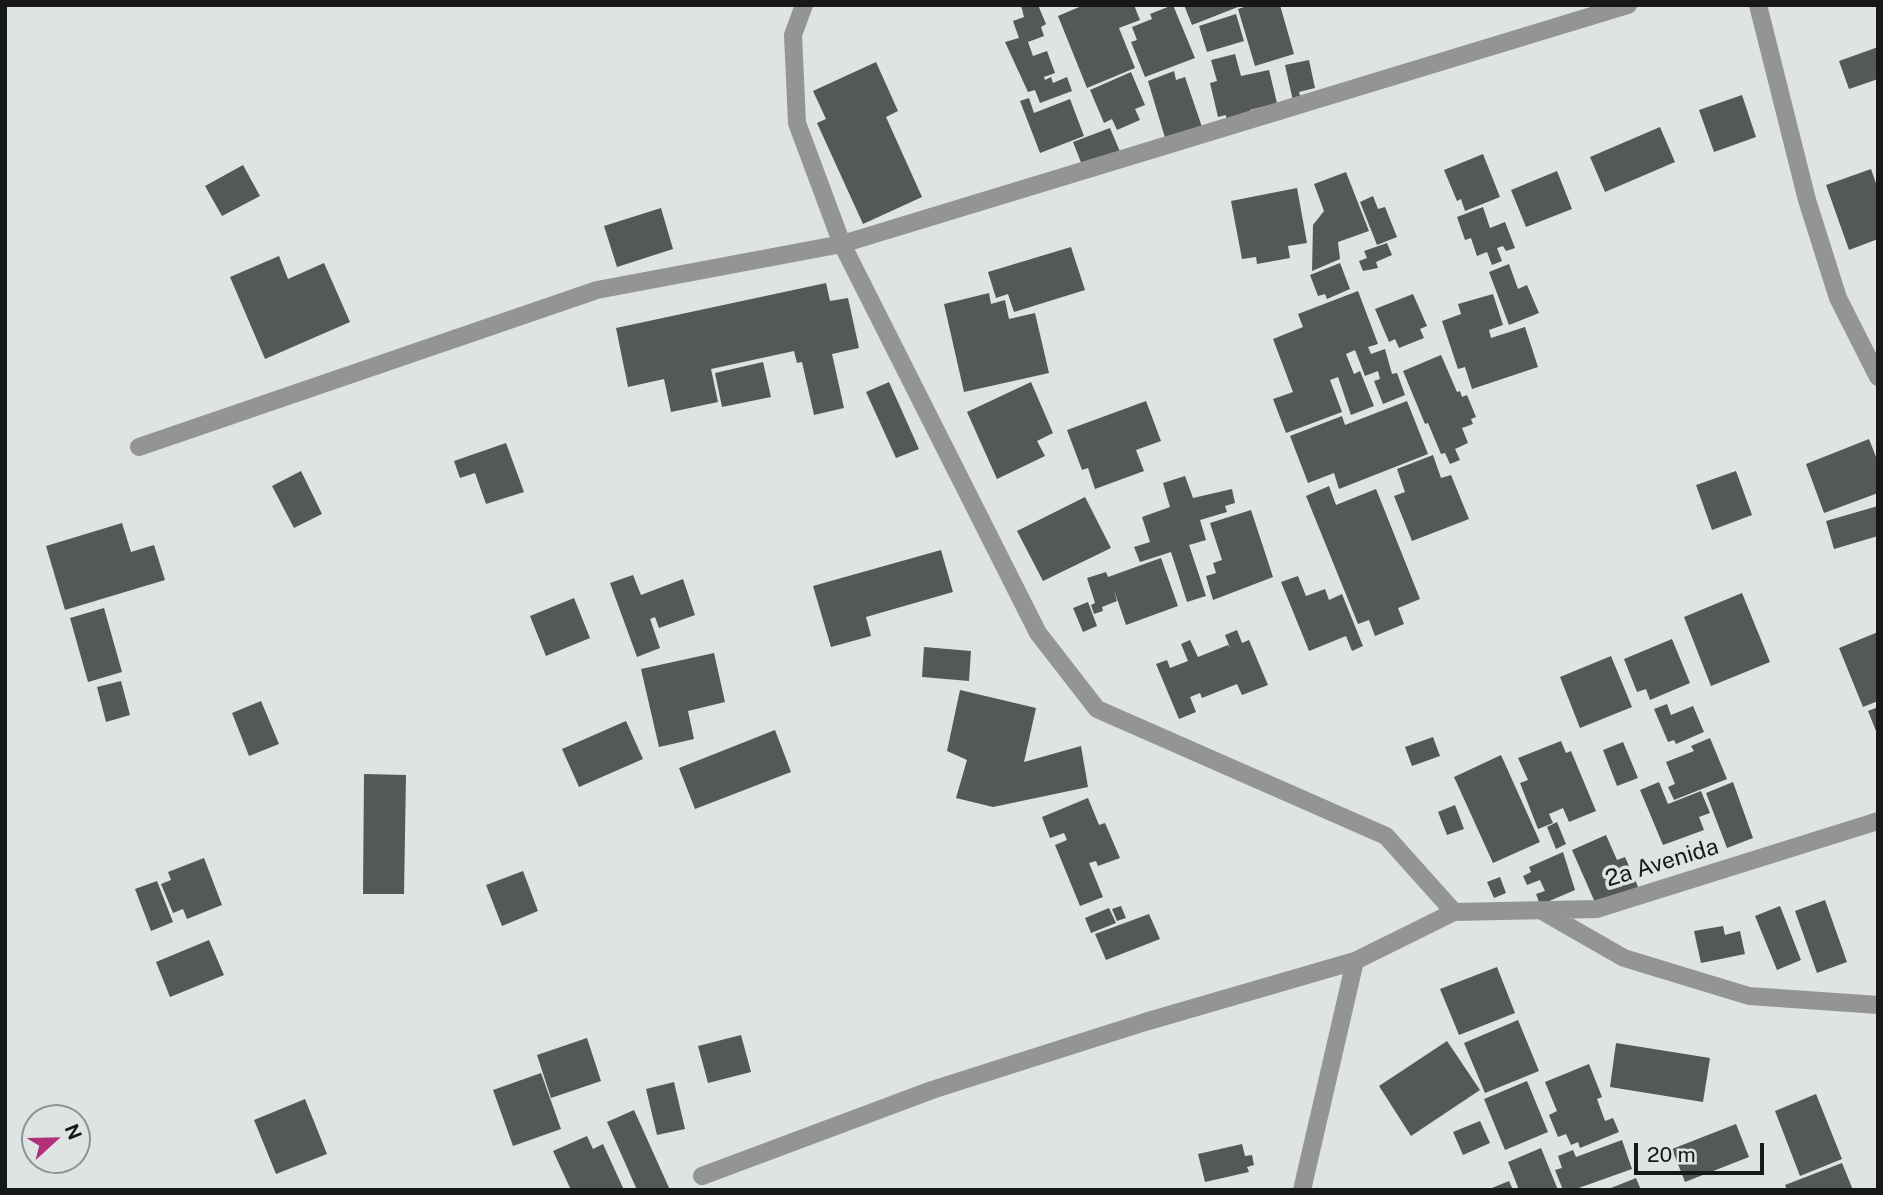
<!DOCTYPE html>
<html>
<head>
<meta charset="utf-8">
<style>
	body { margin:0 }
	#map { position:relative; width:1883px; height:1195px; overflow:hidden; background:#dee3e3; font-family:"Public Sans",sans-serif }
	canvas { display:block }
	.frame { position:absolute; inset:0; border:7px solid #171818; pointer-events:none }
	.north { position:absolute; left:21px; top:1104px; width:70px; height:70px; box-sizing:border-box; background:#dee3e3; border:2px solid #8e9292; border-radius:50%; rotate:68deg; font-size:19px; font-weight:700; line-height:28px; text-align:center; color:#171818 }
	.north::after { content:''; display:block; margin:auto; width:24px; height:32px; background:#b2307a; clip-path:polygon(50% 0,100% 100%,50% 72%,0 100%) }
	.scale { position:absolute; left:1634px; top:1143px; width:130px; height:32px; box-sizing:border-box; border:4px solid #171818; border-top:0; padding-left:9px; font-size:21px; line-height:24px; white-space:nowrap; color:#171818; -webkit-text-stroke:5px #dee3e3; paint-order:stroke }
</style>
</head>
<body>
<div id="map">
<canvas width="1883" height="1195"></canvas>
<div class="frame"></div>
<div class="north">N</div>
<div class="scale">20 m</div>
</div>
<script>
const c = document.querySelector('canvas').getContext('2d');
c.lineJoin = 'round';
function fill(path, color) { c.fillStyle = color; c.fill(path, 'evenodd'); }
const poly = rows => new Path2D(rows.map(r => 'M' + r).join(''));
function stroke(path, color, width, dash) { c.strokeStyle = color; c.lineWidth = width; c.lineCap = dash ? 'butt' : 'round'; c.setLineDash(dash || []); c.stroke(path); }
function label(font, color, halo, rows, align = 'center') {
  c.font = font + ' "Public Sans",sans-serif'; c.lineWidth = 7; c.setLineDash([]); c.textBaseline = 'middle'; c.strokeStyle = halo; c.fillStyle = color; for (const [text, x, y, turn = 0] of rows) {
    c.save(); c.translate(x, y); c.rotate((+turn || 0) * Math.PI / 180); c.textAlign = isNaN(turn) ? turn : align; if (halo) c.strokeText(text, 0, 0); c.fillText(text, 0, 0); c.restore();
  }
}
const building = poly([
	[1021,5,1038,5,1046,24,1041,27,1044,36,1028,42,1033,56,1047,51,1055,73,1044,77,1045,80,1051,77,1053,83,1067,77,1072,91,1040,103,1035,90,1028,92,1005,42,1019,38,1013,21,1024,17],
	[1084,5,1134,5,1140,20,1119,28,1135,68,1087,88,1058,16],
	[1173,5,1195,58,1145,77,1131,42,1137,40,1132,27,1152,19,1150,14],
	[1184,5,1243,5,1192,25],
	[1250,5,1280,5,1294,54,1255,66,1238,9],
	[1236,14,1244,41,1207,52,1199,26],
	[1878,47,1878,79,1849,89,1839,61],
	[1235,54,1241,76,1269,70,1277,103,1250,110,1251,118,1227,124,1226,115,1218,117,1210,83,1217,81,1211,60],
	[1309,60,1315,88,1299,92,1301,99,1293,101,1285,65],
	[876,62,898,111,886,117,922,197,863,224,817,123,826,119,813,91],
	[1174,71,1176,80,1185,77,1202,127,1166,141,1148,81],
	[1131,72,1145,105,1135,109,1140,120,1117,130,1112,119,1104,123,1090,90],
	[1742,95,1756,137,1714,152,1699,110],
	[1029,98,1034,113,1070,99,1084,136,1040,153,1020,101],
	[1660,127,1675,162,1605,192,1590,157],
	[1110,128,1121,154,1082,165,1073,142],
	[1483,154,1500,197,1465,211,1461,199,1457,201,1444,170],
	[243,165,260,196,222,216,205,186],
	[1871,169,1878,189,1878,239,1849,250,1826,185],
	[1557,171,1572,209,1526,227,1511,190],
	[1346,172,1369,231,1338,242,1340,259,1312,271,1313,225,1324,211,1314,184],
	[1297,188,1307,243,1288,246,1290,258,1257,264,1256,257,1242,259,1231,201],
	[1373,196,1378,209,1385,207,1397,237,1377,245,1360,202],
	[1483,207,1490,228,1505,222,1515,248,1506,251,1503,246,1497,248,1502,261,1492,265,1487,252,1477,256,1471,238,1465,240,1457,217],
	[661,208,673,249,617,267,604,226],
	[1387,243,1392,255,1376,262,1378,268,1363,271,1359,261,1367,258,1364,251],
	[1071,247,1085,290,1014,312,1008,294,996,298,988,272],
	[279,256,288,279,324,263,350,322,265,359,230,277],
	[1340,263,1350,289,1327,299,1325,294,1318,296,1310,275],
	[1509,264,1518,289,1527,285,1539,313,1509,325,1489,272],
	[826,283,830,301,848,298,859,348,832,354,844,408,814,415,802,362,797,363,794,351,711,369,718,402,671,412,664,379,628,387,616,328],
	[1358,291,1378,344,1368,347,1371,354,1385,349,1392,374,1397,373,1405,395,1383,404,1374,381,1380,379,1378,371,1365,376,1355,350,1346,354,1354,374,1360,371,1374,406,1351,415,1338,377,1330,380,1342,412,1286,433,1273,399,1293,392,1273,339,1303,327,1298,314],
	[989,293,991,304,1005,300,1009,319,1035,313,1049,373,964,392,944,304],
	[1413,294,1427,326,1420,329,1424,338,1399,348,1395,339,1389,342,1375,309],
	[1493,294,1503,325,1489,330,1491,338,1525,327,1538,367,1472,389,1465,367,1458,369,1442,321,1461,314,1458,304],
	[1441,355,1457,392,1460,391,1462,397,1467,395,1476,417,1471,419,1473,424,1462,428,1468,443,1455,449,1460,460,1450,464,1445,453,1441,454,1428,423,1425,424,1403,371],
	[763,362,771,397,722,407,715,373],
	[889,382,919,449,896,458,866,392],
	[1031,382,1053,433,1037,441,1045,456,997,479,967,412],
	[1146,401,1161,441,1136,450,1144,471,1095,489,1088,468,1082,470,1067,430],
	[1407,401,1428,454,1339,489,1334,473,1308,483,1290,436,1342,416,1345,425],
	[1869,439,1878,462,1878,493,1824,513,1806,464],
	[506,443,524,492,486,504,475,473,460,478,454,461],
	[1433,455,1441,478,1451,475,1469,519,1412,541,1394,496,1405,492,1397,469],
	[301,471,322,514,294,528,272,486],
	[1736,471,1752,515,1712,530,1696,485],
	[1185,476,1193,498,1232,489,1235,503,1225,506,1227,512,1200,520,1206,540,1189,545,1206,596,1187,602,1171,552,1140,562,1134,547,1150,542,1142,517,1170,507,1163,483],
	[1329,486,1336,505,1376,489,1420,599,1398,608,1404,624,1375,636,1369,620,1358,624,1306,496],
	[1085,497,1111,548,1043,581,1017,531],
	[1878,506,1878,536,1834,549,1826,521],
	[1251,510,1273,577,1213,600,1206,576,1216,573,1213,563,1222,560,1210,523],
	[122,523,131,552,154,545,165,580,65,610,46,546],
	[941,550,953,592,866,617,871,636,831,647,813,586],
	[1161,558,1178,606,1126,625,1114,590,1117,601,1102,607,1103,611,1094,614,1091,605,1095,603,1087,578,1106,572,1108,577],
	[633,575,641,595,683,579,695,615,659,628,655,617,650,619,660,648,637,657,610,583],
	[1298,576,1306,596,1325,589,1329,600,1342,594,1363,646,1352,651,1346,636,1309,651,1281,582],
	[1742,593,1770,662,1711,686,1684,617],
	[574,598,590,638,546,656,530,616],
	[1088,602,1097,626,1083,632,1073,608],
	[104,608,122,672,88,682,70,618],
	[1237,630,1242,643,1249,640,1268,685,1242,695,1237,684,1202,698,1200,693,1190,697,1196,712,1179,719,1156,664,1167,660,1170,668,1188,661,1181,644,1190,640,1198,657,1228,645,1230,648,1225,635],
	[1878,632,1878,701,1863,707,1839,648],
	[1672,639,1690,683,1650,700,1646,689,1637,692,1624,659],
	[924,647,971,651,969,681,922,677],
	[714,653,725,702,688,711,694,739,659,747,641,669],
	[1611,656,1632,707,1580,728,1560,677],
	[121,681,130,715,106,722,97,687],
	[960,690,1036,708,1024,762,1081,746,1088,787,993,807,956,798,967,760,947,751],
	[261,701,279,744,249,756,232,713],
	[1667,704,1671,715,1693,706,1704,732,1676,744,1674,740,1668,742,1654,709],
	[1878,707,1878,736,1868,711],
	[626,721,643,759,579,787,562,749],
	[775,730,791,772,695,809,679,768],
	[1433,737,1440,756,1412,766,1405,747],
	[1710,738,1727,779,1674,800,1668,787,1675,784,1666,762,1694,751,1691,746],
	[1561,741,1566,753,1571,751,1596,811,1569,822,1563,808,1549,814,1553,823,1538,829,1520,783,1528,780,1518,758],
	[1623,742,1638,778,1617,786,1603,750],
	[1501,755,1540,842,1493,863,1454,777],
	[364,774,406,775,404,894,363,894],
	[1659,782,1668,804,1701,791,1710,813,1699,817,1704,830,1663,845,1640,790],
	[1733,782,1753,838,1727,848,1706,793],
	[1088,798,1099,825,1105,823,1120,858,1098,866,1096,861,1089,863,1103,897,1080,906,1055,845,1067,840,1064,833,1050,838,1042,817],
	[1455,805,1464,829,1447,835,1438,812],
	[1557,822,1566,844,1556,849,1547,827],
	[1606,835,1617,860,1625,857,1639,889,1597,907,1572,850],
	[1563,852,1575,890,1540,905,1536,894,1545,891,1540,880,1527,885,1523,876,1531,872,1529,867],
	[204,858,222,905,187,919,183,909,173,913,161,884,171,880,168,872],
	[523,871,538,911,502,926,486,885],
	[1500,877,1506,893,1494,898,1487,882],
	[157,881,173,922,151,931,135,889],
	[1825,900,1847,962,1817,973,1795,911],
	[1121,906,1126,918,1117,921,1112,909],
	[1780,906,1801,960,1777,970,1755,916],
	[1109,908,1116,923,1091,933,1085,918],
	[1149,914,1160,939,1106,960,1095,934],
	[1723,926,1725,935,1740,931,1745,954,1701,963,1694,931],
	[209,940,224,975,170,997,156,962],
	[1497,967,1515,1013,1459,1035,1440,989],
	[1518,1020,1539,1071,1485,1093,1464,1043],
	[741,1035,751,1072,708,1083,698,1046],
	[587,1038,601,1081,551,1098,537,1055],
	[1447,1041,1480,1090,1411,1136,1379,1086],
	[1616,1043,1710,1058,1703,1102,1610,1087],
	[1589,1064,1602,1097,1597,1099,1605,1121,1613,1118,1619,1132,1580,1148,1578,1142,1571,1145,1566,1134,1558,1137,1549,1115,1557,1111,1545,1082],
	[541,1073,561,1129,513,1146,493,1090],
	[1527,1081,1548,1132,1505,1150,1484,1099],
	[674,1082,685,1129,657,1135,646,1089],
	[1816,1094,1842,1159,1800,1176,1775,1111],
	[305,1099,327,1154,276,1174,254,1120],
	[634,1110,670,1190,637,1190,607,1122],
	[1480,1121,1490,1143,1463,1155,1453,1132],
	[1736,1124,1749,1157,1685,1182,1672,1149],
	[587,1136,593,1149,603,1144,624,1190,571,1190,553,1151],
	[1622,1140,1632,1169,1573,1190,1563,1190,1555,1170,1562,1168,1558,1156,1573,1150,1576,1157],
	[1242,1144,1245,1156,1252,1155,1254,1165,1247,1167,1249,1172,1205,1182,1198,1154],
	[1541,1148,1558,1190,1519,1190,1508,1162],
	[1842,1163,1853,1190,1787,1190,1785,1185],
	[1636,1178,1641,1190,1606,1190],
	[1509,1181,1513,1190,1487,1190]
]);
const minor = poly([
	[804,5,793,35,797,123,842,244,1038,633,1097,709,1386,836,1454,912],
	[1758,5,1807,200,1838,298,1878,377],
	[139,447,597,290,842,244,1628,5],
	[1542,911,1624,958,1749,996,1878,1005],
	[702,1176,932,1090,1145,1022,1355,961],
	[1302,1190,1355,961,1454,912,1597,909,1878,821]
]);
const streetNames = [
	["2a Avenida",1662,863,-17]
];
fill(building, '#545859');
stroke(minor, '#939493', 18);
label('23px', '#171818', '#dee3e3', streetNames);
</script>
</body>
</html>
